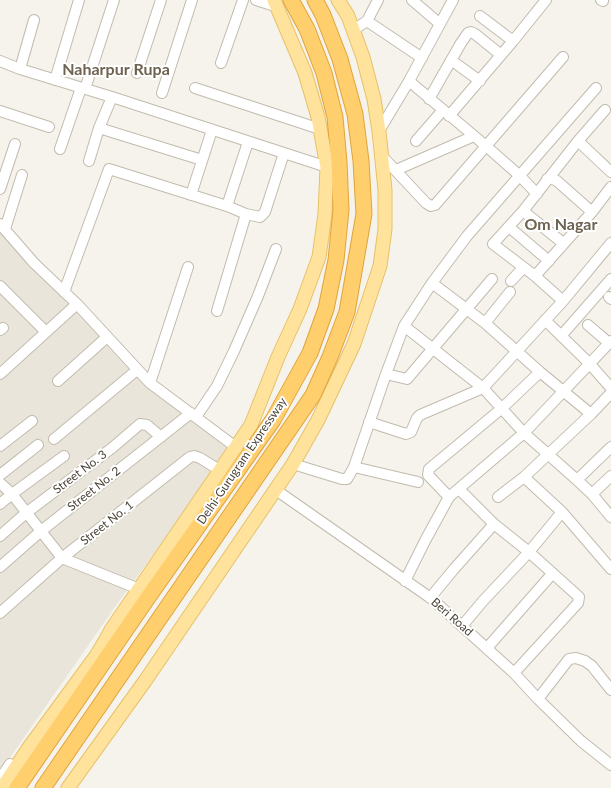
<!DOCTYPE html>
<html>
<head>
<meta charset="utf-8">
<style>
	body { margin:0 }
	canvas { display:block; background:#f6f3ec }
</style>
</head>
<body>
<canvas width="611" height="788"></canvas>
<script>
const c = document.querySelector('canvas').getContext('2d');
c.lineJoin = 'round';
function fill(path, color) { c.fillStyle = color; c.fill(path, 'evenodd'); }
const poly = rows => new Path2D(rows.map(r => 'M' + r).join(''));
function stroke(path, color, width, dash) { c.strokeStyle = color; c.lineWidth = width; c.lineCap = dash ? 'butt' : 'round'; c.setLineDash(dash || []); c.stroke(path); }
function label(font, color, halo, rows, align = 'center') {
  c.font = font + ' Lato,sans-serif'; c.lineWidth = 4; c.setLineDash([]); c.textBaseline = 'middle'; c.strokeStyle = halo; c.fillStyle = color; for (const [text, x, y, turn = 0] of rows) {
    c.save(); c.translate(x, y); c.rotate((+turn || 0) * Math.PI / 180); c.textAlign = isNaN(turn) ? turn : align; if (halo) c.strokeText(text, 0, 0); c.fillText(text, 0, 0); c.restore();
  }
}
const residential = poly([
	[0,224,167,399,231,447,115,607,0,772]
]);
const minor = poly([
	[256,0,278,7],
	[412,0,440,24],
	[601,0,603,1],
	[480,16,513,41],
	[367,21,422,58],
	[353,30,367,21,378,0],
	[451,60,480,81],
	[0,61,20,69,112,97,327,167],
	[221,63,243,0],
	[20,69,34,20],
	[137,73,161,0],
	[55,80,79,0],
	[409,81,486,146,520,176,537,194],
	[195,88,320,129],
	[85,89,114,0],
	[162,93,192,0],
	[429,99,461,43,468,33,471,32,475,34,501,55],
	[0,111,49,127],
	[449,116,513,41,546,0],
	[99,128,202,160],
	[379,131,409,81,453,0],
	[416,141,443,110],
	[578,141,611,172],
	[60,149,81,88],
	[382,156,426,203,431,206,435,205,563,57],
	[89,161,99,128,112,97],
	[396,170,474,136],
	[547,179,551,178,557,181,592,212],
	[0,189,15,144],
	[191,195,212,130],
	[227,206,248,142],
	[523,211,563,243],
	[0,224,34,263,77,304,150,383,237,448],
	[509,227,549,261],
	[5,229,22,175],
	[535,276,592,212,611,187],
	[511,281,523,268],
	[432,283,485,323,540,372,591,414],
	[0,286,46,332],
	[64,292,109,169,227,206,246,214,260,217,265,212,284,153],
	[609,297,611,299],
	[563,301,535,276,493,244,523,211,578,141,605,110],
	[217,311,246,214],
	[545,320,589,363,611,388],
	[485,323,510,292],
	[588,325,609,343],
	[404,326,483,388,524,433,577,480,592,494,611,517],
	[0,330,3,328],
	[561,336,611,279],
	[0,374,77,304],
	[386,374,407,379,492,279],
	[58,381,107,337],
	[150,383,188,267],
	[196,417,217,386,234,351,258,296,276,249],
	[369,422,406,434,411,432,417,418,420,415,483,388,563,301,611,243],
	[54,439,137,370],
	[0,446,32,421],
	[293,464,342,479,347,479,354,467,386,374,404,326,432,283,467,236,596,88],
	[354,467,418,482],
	[0,475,38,445],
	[524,477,591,414,611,393],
	[577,480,611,447],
	[0,483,12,494,62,558,139,589],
	[459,489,494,524,529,552,579,597,578,603,514,673],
	[276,490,432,599,514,673,538,699,581,741,611,765],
	[592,494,611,476],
	[449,497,428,475,429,469,501,409,540,372],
	[498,497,524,477,562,512,611,569],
	[0,504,12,494,64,456],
	[0,536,26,513,112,448,140,424,147,425,161,437],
	[0,567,41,531,191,413],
	[405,581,426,539,449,497,524,433,611,341],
	[430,598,454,569,494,524],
	[0,613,62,558,190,457,194,456,200,458,221,471],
	[462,626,483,601,529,552,562,512],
	[487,648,552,574],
	[538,699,569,659,576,658,585,661,592,666,611,690],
	[0,779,10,764]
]);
const major = poly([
	[105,641,111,630,251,425,278,357,300,309,319,257,325,214,327,167,318,117,305,73,274,0],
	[2,788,30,746,96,656,105,641,112,636],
	[68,788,145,681,293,464,318,420,354,344,380,266,385,229,385,190,379,131,374,99,363,57,348,16,338,0]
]);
const highway = poly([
	[17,788,149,596,273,420,310,353,326,309,336,260,341,210,339,162,335,117,324,73,307,29,291,0],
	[43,788,313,395,330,357,347,312,364,214,361,161,355,114,340,59,323,15,315,0]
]);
const streetNames = [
	["Delhi-Gurugram Expressway",242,461,-56],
	["Street No. 3",80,472,-37],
	["Street No. 2",94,489,-38],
	["Street No. 1",107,523,-38],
	["Beri Road",452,617,41]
];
const districtNames = [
	["Naharpur Rupa",116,70],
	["Om Nagar",561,225]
];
fill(residential, '#eae5da');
stroke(minor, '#c2bbae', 12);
stroke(major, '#e6c16a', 15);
stroke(highway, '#e0a43c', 17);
stroke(minor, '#fff', 10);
stroke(major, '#ffe39c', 13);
stroke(highway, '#ffcf6e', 15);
label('12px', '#4b4439', '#fff', streetNames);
label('bold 16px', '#6e6250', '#fff', districtNames);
</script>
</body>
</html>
